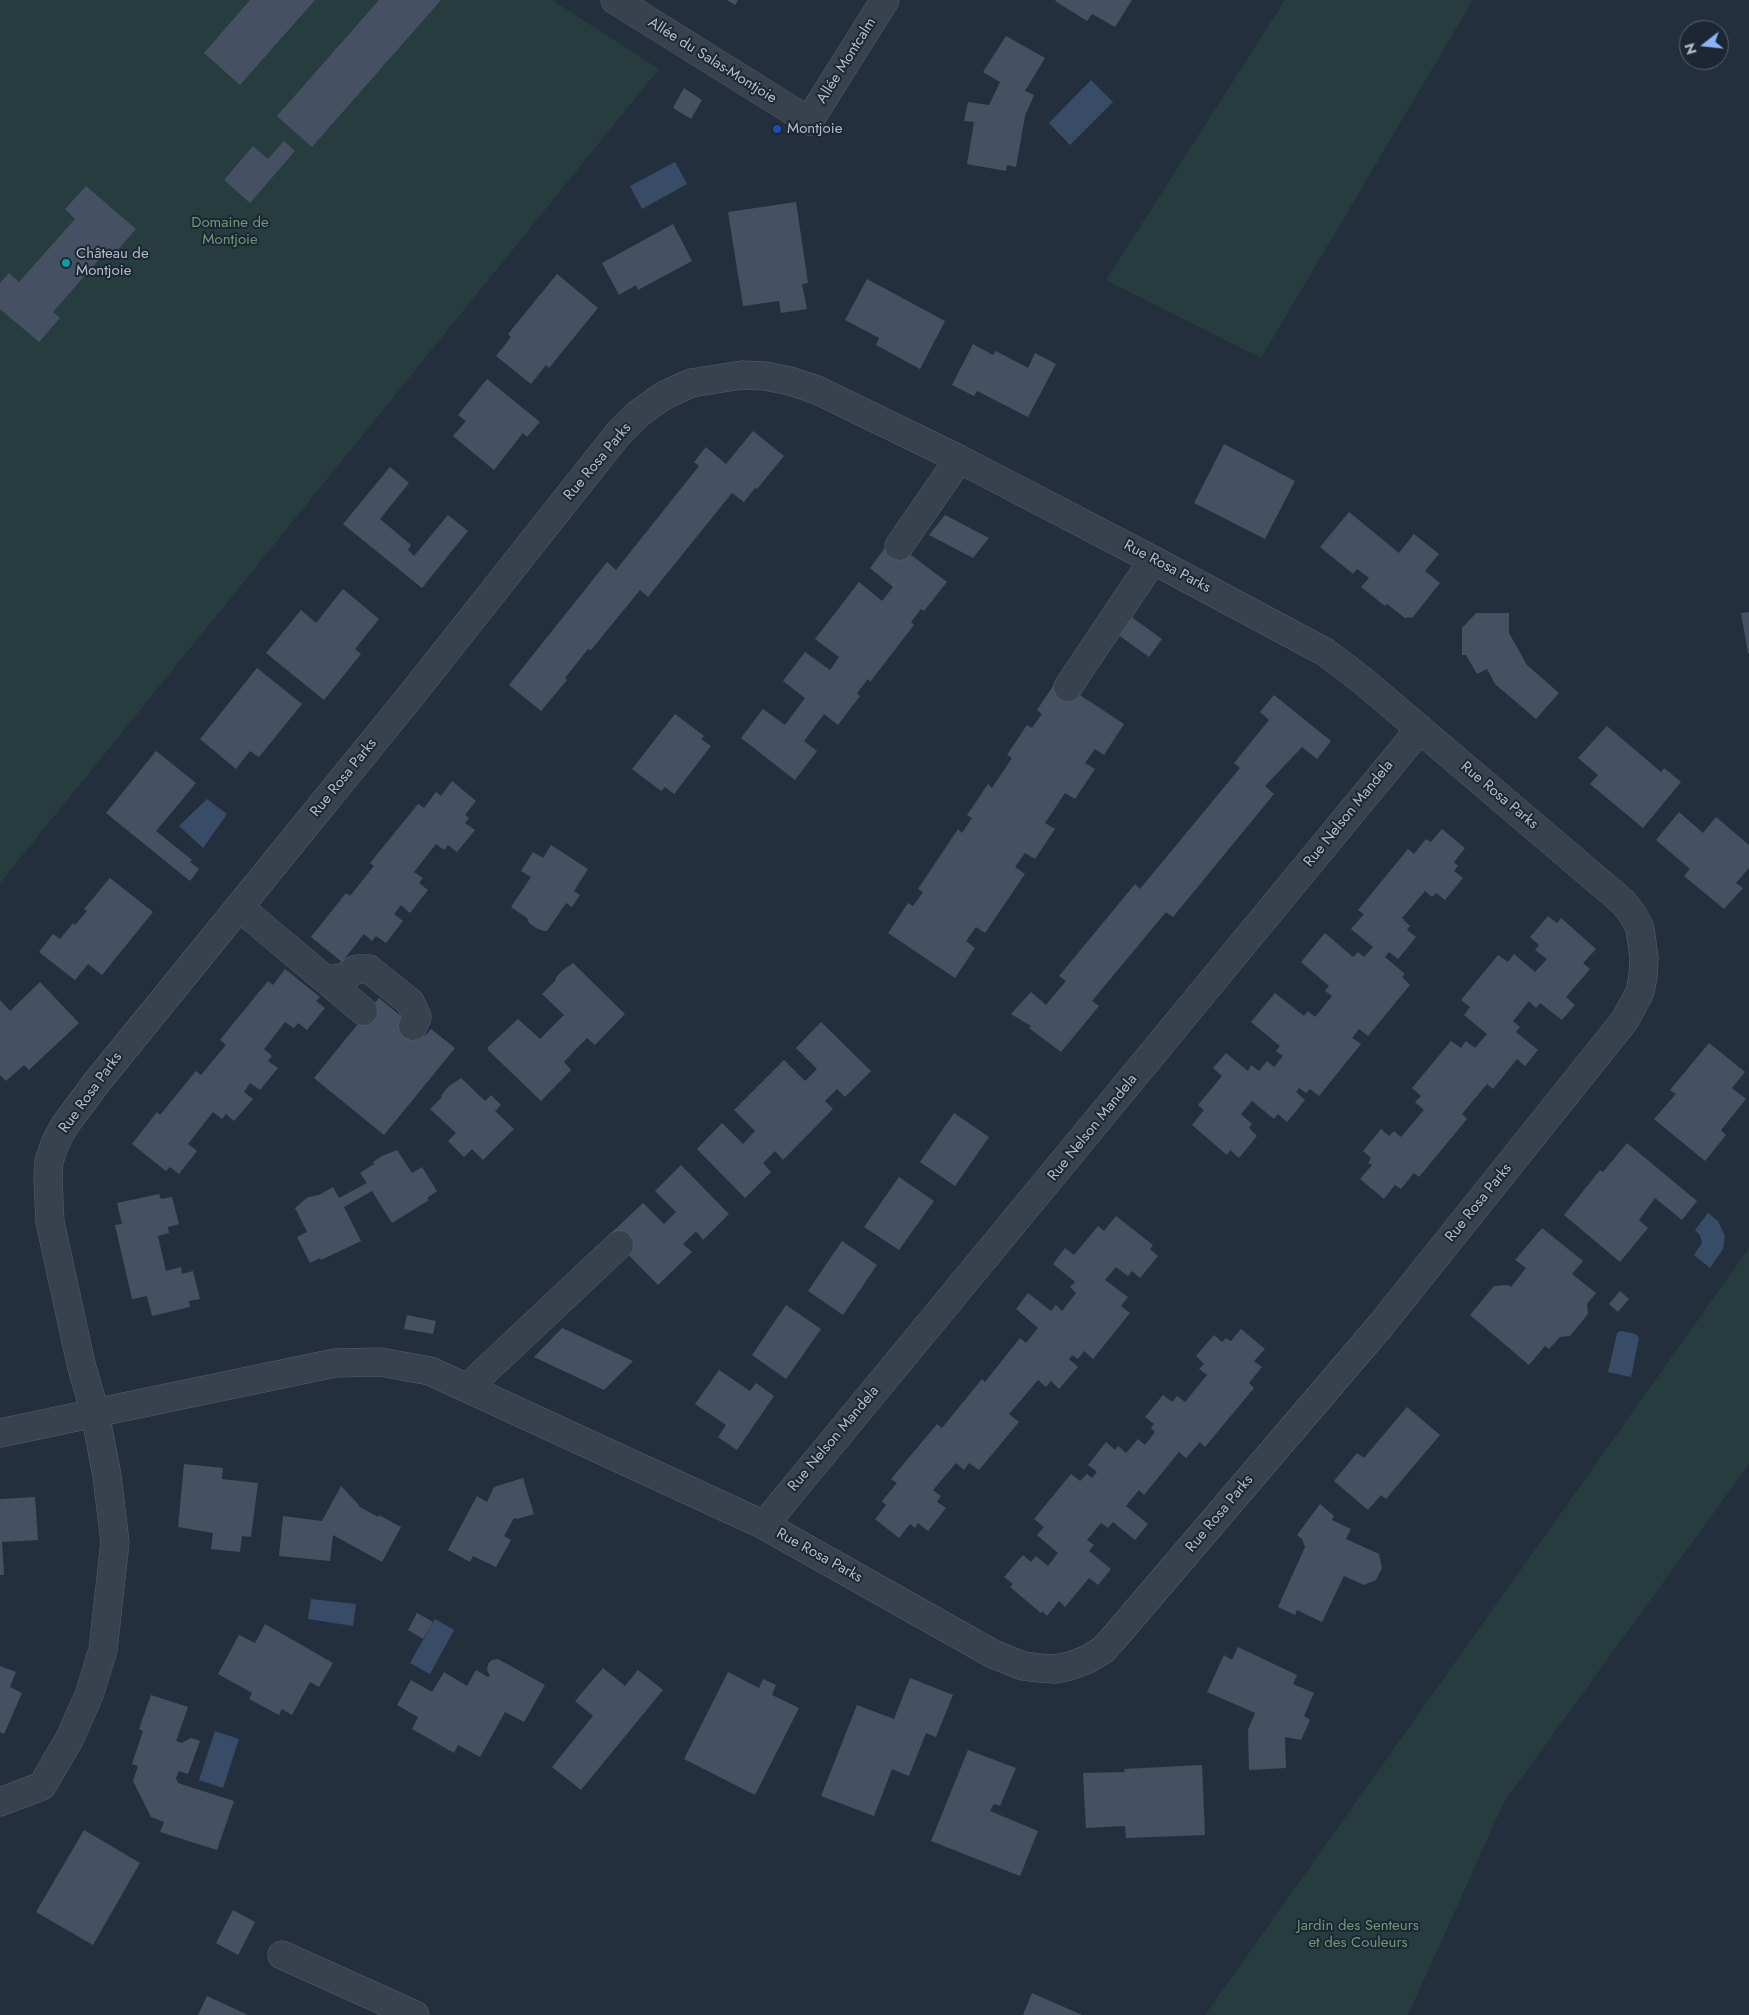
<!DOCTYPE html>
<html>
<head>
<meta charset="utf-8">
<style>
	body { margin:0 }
	#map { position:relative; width:1749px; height:2015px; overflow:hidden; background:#242f3e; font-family:Jost,sans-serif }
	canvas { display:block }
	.north { position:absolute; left:1679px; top:20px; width:50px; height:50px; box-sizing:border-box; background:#1d2633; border:1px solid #59626f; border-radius:50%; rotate:254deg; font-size:14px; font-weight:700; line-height:20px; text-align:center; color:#b4bcc9 }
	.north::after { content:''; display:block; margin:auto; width:18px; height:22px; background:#8ab4f8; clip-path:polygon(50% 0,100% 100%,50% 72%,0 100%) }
</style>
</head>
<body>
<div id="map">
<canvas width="1749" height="2015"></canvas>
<div class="north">N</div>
</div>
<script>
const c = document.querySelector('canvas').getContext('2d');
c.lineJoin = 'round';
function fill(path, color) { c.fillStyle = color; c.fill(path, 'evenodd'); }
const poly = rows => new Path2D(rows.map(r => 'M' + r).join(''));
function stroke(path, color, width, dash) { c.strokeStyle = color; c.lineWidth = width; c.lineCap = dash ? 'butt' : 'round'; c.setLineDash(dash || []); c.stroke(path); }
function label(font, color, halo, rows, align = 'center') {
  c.font = font + ' Jost,sans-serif'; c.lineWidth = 4; c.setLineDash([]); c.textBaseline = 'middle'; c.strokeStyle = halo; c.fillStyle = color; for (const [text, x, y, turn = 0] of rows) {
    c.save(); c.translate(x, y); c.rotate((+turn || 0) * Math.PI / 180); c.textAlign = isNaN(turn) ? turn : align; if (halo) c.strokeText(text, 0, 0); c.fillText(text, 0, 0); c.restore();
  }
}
const green = poly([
	[0,0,552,0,659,69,0,883],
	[1285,0,1473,0,1261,358,1106,280],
	[1749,1248,1749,1464,1504,1802,1408,2015,1205,2015]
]);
const water = poly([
	[1091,80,1113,102,1070,145,1049,123],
	[675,162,687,184,642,209,630,186],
	[207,799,227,814,203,848,179,826],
	[1708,1213,1718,1221,1725,1236,1723,1249,1710,1268,1694,1255,1702,1243,1700,1235,1695,1230],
	[1621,1331,1636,1334,1639,1338,1631,1377,1608,1372,1617,1333],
	[311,1599,356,1604,353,1626,308,1619],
	[435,1619,454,1630,430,1674,410,1663],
	[215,1731,239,1739,223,1788,199,1780]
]);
const building = poly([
	[250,0,315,0,240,85,204,53],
	[379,0,441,0,312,147,277,116],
	[727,0,738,0,735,5],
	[1056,0,1132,0,1115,27,1092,14,1087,21,1055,1],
	[1006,36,1045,58,1025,91,1034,95,1025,116,1016,167,1007,165,1006,171,967,164,974,122,964,121,968,102,989,105,1000,82,983,72],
	[684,88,702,100,691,119,673,108],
	[284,141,295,151,250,203,224,180,253,146,268,159],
	[86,186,136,229,115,253,109,248,53,312,60,318,39,342,0,309,0,283,9,273,19,282,75,219,65,209],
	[796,202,808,283,802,284,807,309,781,313,779,301,743,306,728,212],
	[673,224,692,261,638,290,636,285,619,295,602,263],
	[557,274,598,308,549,368,546,365,531,384,496,356,511,337,508,334],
	[867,279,945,321,920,369,876,345,879,338,845,320],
	[973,344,993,355,996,351,1028,368,1035,353,1056,364,1028,417,977,391,974,396,952,385],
	[487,379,540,422,527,437,523,433,494,470,453,436,466,421,458,415],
	[753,431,784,456,757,489,755,488,744,502,732,493,648,597,640,590,591,650,588,649,565,678,567,680,541,711,509,685,607,562,616,570,699,466,694,462,706,447,726,464],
	[1224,444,1295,481,1265,539,1194,503],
	[390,467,409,483,380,519,411,545,408,550,414,556,448,515,468,531,422,588,343,524],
	[1349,512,1399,553,1414,534,1439,554,1425,571,1440,583,1413,617,1405,618,1387,604,1385,606,1361,587,1369,578,1357,569,1353,574,1320,547],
	[945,515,989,538,973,558,929,535],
	[891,540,947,582,924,611,921,609,911,622,914,625,870,682,868,679,857,693,860,696,838,725,824,714,804,741,817,751,795,780,741,738,763,709,785,725,805,698,783,681,805,652,830,670,839,657,815,639,859,582,882,601,893,587,870,568],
	[343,589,379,619,355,649,361,654,324,700,266,653,301,610,316,623],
	[1749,612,1749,653,1748,653,1741,613],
	[1476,613,1509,613,1509,633,1527,665,1559,693,1536,719,1495,684,1487,669,1477,674,1466,655,1462,655,1462,628],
	[1130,616,1162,639,1149,657,1117,634],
	[257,668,302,704,259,757,250,751,236,769,200,739],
	[1057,680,1124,724,1104,755,1095,749,1085,763,1095,769,1075,799,1065,793,1045,823,1055,829,1035,859,1025,853,1015,867,1025,874,985,933,976,927,966,941,975,948,955,978,888,933,908,903,913,906,923,892,918,889,958,829,962,833,972,818,967,815,988,784,992,788,1012,758,1007,755,1027,725,1032,728,1042,714,1037,710],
	[1274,695,1331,741,1317,759,1302,747,1265,786,1274,794,1173,917,1166,912,1092,1001,1099,1006,1061,1052,1029,1028,1031,1026,1011,1014,1031,992,1046,1005,1066,981,1059,976,1135,884,1140,889,1240,768,1234,763,1269,720,1260,712],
	[675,714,704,736,701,739,711,746,674,794,665,787,661,791,632,769],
	[1607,726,1661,772,1664,768,1681,782,1643,828,1590,784,1598,775,1578,758],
	[156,751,196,783,156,831,192,860,190,862,199,869,190,881,106,813],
	[452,781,476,801,465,815,469,818,465,823,475,830,457,852,448,845,444,850,436,844,414,872,423,878,419,883,428,890,410,913,401,905,394,914,403,921,386,943,376,936,372,941,364,934,342,962,311,937,346,893,350,896,374,866,370,863,418,804,424,808,436,792,441,796],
	[1679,812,1703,833,1716,817,1749,845,1749,868,1736,883,1743,888,1724,909,1684,876,1690,869,1656,840],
	[1442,829,1465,848,1454,862,1458,866,1454,871,1463,878,1445,900,1436,893,1432,897,1425,891,1402,918,1410,926,1407,930,1416,937,1398,959,1389,952,1385,957,1405,974,1402,977,1410,985,1368,1036,1359,1029,1352,1038,1361,1044,1319,1096,1310,1089,1306,1093,1299,1088,1296,1092,1305,1100,1287,1122,1278,1114,1274,1119,1252,1101,1241,1114,1252,1124,1249,1128,1257,1136,1239,1158,1230,1150,1227,1155,1192,1125,1204,1110,1198,1105,1222,1076,1213,1068,1226,1053,1248,1071,1251,1065,1259,1071,1267,1061,1274,1067,1283,1056,1276,1051,1280,1046,1251,1022,1275,993,1304,1016,1308,1011,1315,1017,1332,996,1325,991,1329,986,1301,962,1325,933,1353,957,1358,952,1364,957,1373,947,1351,929,1364,914,1358,910,1408,849,1414,854,1426,839,1431,842],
	[551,845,588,869,574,891,580,895,572,907,566,903,547,931,544,931,536,928,529,923,527,918,511,907,531,877,521,871,533,852,543,858],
	[110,878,153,912,102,975,88,964,75,980,39,952,53,934,60,939,73,923,75,925,87,911,84,909],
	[1548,916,1557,923,1561,918,1596,949,1583,963,1590,969,1566,997,1575,1005,1562,1020,1540,1003,1536,1008,1529,1001,1513,1021,1520,1027,1516,1032,1538,1050,1525,1066,1517,1059,1493,1089,1487,1084,1462,1114,1467,1119,1419,1177,1414,1173,1401,1189,1395,1185,1384,1199,1360,1179,1372,1165,1368,1163,1371,1158,1363,1151,1381,1129,1389,1136,1394,1131,1401,1137,1424,1110,1415,1102,1421,1096,1412,1088,1451,1041,1461,1048,1466,1041,1475,1048,1487,1034,1464,1015,1470,1007,1461,1000,1498,955,1508,962,1514,954,1535,972,1547,959,1535,950,1539,945,1530,937],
	[573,963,625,1014,595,1045,587,1038,575,1050,564,1062,571,1070,541,1101,488,1050,488,1047,518,1019,540,1039,564,1015,542,994,555,981,557,976,563,970],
	[285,969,320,997,316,1001,325,1008,307,1030,298,1023,294,1028,285,1022,264,1049,272,1056,268,1061,278,1068,260,1090,250,1083,244,1092,253,1099,234,1121,226,1114,222,1119,213,1112,188,1144,197,1151,179,1174,170,1167,166,1171,132,1144,157,1112,160,1115,196,1071,201,1075,226,1045,220,1040,232,1025,268,981,273,985],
	[40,982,79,1023,29,1070,24,1065,6,1081,0,1075,0,1000,10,1011],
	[379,998,425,1036,431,1029,455,1048,384,1135,314,1078],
	[821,1022,871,1071,845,1097,837,1089,825,1101,833,1109,783,1160,775,1151,763,1163,771,1172,745,1198,697,1149,722,1123,743,1144,755,1131,734,1110,784,1060,805,1081,817,1069,796,1048],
	[1709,1043,1745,1072,1732,1088,1746,1099,1721,1130,1726,1135,1705,1161,1654,1119,1676,1094,1670,1090],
	[461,1078,485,1101,491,1095,501,1105,495,1111,514,1129,483,1160,472,1149,464,1157,448,1141,456,1133,430,1109,442,1097,441,1096,448,1087],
	[954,1113,989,1137,955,1186,920,1162],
	[1627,1143,1697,1201,1682,1220,1655,1198,1639,1220,1648,1228,1620,1262,1564,1215,1600,1170,1603,1172],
	[397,1150,412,1173,422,1167,437,1191,427,1198,429,1200,392,1223,372,1191,344,1207,361,1241,321,1260,320,1258,310,1263,297,1237,307,1232,295,1208,308,1197,319,1195,333,1187,339,1198,367,1183,360,1173,374,1164,373,1162,382,1156],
	[681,1165,729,1214,703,1240,696,1231,683,1244,692,1252,658,1285,609,1235,643,1203,664,1224,676,1212,655,1191],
	[899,1177,934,1201,899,1250,864,1227],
	[159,1194,161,1199,172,1197,179,1224,168,1227,169,1233,158,1236,166,1271,181,1267,182,1274,193,1271,200,1299,189,1301,190,1307,152,1316,147,1296,132,1299,115,1225,122,1224,117,1203],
	[1116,1216,1153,1245,1150,1249,1158,1256,1140,1278,1132,1271,1128,1276,1116,1267,1105,1280,1128,1297,1121,1306,1130,1313,1093,1359,1084,1351,1078,1359,1072,1355,1069,1359,1078,1367,1059,1389,1051,1381,1046,1387,1038,1380,1009,1414,1019,1422,979,1470,969,1463,964,1470,956,1463,933,1490,941,1496,937,1502,946,1508,928,1531,918,1523,915,1528,910,1524,899,1538,875,1519,886,1505,882,1501,897,1483,891,1479,937,1424,942,1428,982,1379,985,1382,1020,1338,1026,1343,1038,1328,1016,1309,1028,1293,1051,1311,1056,1305,1062,1311,1076,1293,1070,1287,1075,1282,1053,1264,1065,1248,1074,1255,1098,1226,1104,1231],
	[1542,1228,1583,1261,1572,1274,1596,1293,1587,1304,1588,1314,1570,1336,1560,1337,1549,1349,1545,1346,1529,1365,1470,1315,1494,1286,1508,1285,1511,1287,1526,1268,1515,1260],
	[842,1241,877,1265,843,1315,808,1291],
	[1620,1291,1629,1299,1618,1312,1609,1304],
	[786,1305,821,1329,786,1379,752,1355],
	[407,1315,436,1321,433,1334,404,1329],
	[562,1328,571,1332,633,1361,604,1390,534,1357],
	[1241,1329,1265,1349,1254,1361,1262,1367,1249,1383,1254,1388,1205,1447,1200,1442,1186,1458,1179,1452,1144,1495,1139,1490,1126,1506,1148,1524,1135,1540,1113,1522,1108,1528,1101,1523,1087,1540,1094,1545,1089,1551,1111,1569,1098,1585,1089,1578,1065,1607,1059,1601,1047,1616,1042,1611,1041,1613,1010,1587,1013,1584,1004,1577,1023,1555,1031,1562,1036,1556,1048,1566,1058,1553,1037,1535,1044,1527,1034,1519,1071,1474,1080,1481,1087,1474,1092,1478,1097,1472,1088,1465,1106,1442,1115,1450,1118,1446,1126,1453,1138,1439,1145,1445,1155,1432,1151,1428,1154,1424,1145,1417,1163,1395,1172,1402,1177,1396,1185,1402,1207,1375,1199,1369,1204,1364,1196,1356,1214,1335,1222,1342,1226,1338,1231,1341],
	[719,1370,750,1391,756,1383,774,1396,737,1450,718,1437,726,1425,695,1404],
	[1407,1407,1440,1435,1386,1499,1381,1495,1368,1510,1334,1481,1357,1453,1364,1458],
	[184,1464,223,1468,222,1479,258,1483,251,1537,242,1536,240,1552,211,1549,213,1533,178,1527],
	[523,1478,534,1514,517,1519,514,1518,504,1536,511,1540,496,1567,473,1556,470,1562,448,1550,477,1496,487,1502,494,1487],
	[341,1486,359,1505,358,1506,378,1517,379,1515,401,1527,382,1562,333,1535,330,1561,279,1556,283,1516,322,1521],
	[35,1497,38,1540,2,1542,4,1575,0,1575,0,1499],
	[1320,1504,1334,1516,1332,1520,1351,1529,1346,1539,1379,1554,1382,1568,1376,1580,1364,1585,1344,1576,1322,1622,1297,1610,1295,1615,1278,1607,1305,1547,1302,1539,1297,1535],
	[417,1613,433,1622,423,1639,408,1630],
	[265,1624,333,1663,319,1687,310,1682,292,1715,282,1709,279,1715,249,1699,252,1693,218,1674,239,1635,255,1643],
	[1238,1647,1297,1675,1293,1684,1314,1693,1304,1716,1310,1720,1301,1740,1285,1737,1286,1768,1249,1770,1248,1730,1255,1713,1207,1692,1224,1655,1232,1660],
	[498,1659,545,1685,524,1722,505,1712,480,1757,458,1745,454,1753,412,1729,418,1717,397,1705,411,1680,432,1692,444,1672,467,1686,476,1670,488,1677,490,1676,487,1670,488,1664,492,1660],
	[0,1666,16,1672,10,1687,22,1693,4,1734,0,1732],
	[603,1668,625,1686,638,1670,663,1690,581,1790,552,1767,593,1716,575,1701],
	[728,1672,759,1688,763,1679,776,1685,772,1695,799,1708,755,1795,684,1759],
	[910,1678,953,1695,936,1737,926,1733,909,1776,892,1769,874,1816,821,1796,857,1705,894,1719],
	[151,1695,188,1707,176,1741,181,1743,191,1738,200,1741,188,1774,179,1771,176,1778,178,1783,234,1801,217,1850,160,1832,164,1822,151,1817,133,1781,138,1766,132,1764,143,1731,139,1729],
	[968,1750,1016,1768,1000,1806,994,1804,990,1811,1038,1831,1020,1876,931,1841],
	[1202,1765,1205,1835,1126,1838,1125,1826,1086,1828,1083,1773,1125,1772,1124,1769],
	[84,1830,140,1863,93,1945,36,1912],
	[233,1910,255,1922,238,1955,216,1943],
	[1032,1993,1082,2015,1023,2015],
	[207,1996,248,2015,198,2015]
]);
const minor = poly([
	[615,0,809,121,885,0],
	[899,546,959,459],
	[1068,687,1153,560],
	[239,907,363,1011],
	[327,980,345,977,356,969,369,969,410,1002,417,1017,413,1026],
	[467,1388,619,1245],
	[0,1433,95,1413,335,1363,380,1362,430,1371,764,1525,993,1654,1023,1666,1040,1668,1055,1669,1070,1666,1088,1659,1103,1650,1113,1639,1381,1325,1625,1020,1640,992,1643,976,1644,958,1640,928,1633,915,1623,902,1362,680,1325,652,1153,560,959,459,817,390,790,381,765,376,742,375,691,383,663,396,638,414,618,434,413,693,97,1082,65,1125,56,1141,49,1161,48,1179,50,1222,81,1364,95,1413,107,1476,115,1542,103,1650,89,1695,70,1738,42,1786,0,1802],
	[764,1525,1420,729],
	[282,1955,415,2015]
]);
const markers = [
	[777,129,5,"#1a4fb4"],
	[66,263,5,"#0f9aa8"]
];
const streetNames = [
	["Allée du Salas-Montjoie",712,61,32],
	["Allée Montcalm",847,61,-58],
	["Rue Rosa Parks",598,462,-50],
	["Rue Rosa Parks",1167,567,28],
	["Rue Rosa Parks",344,778,-51],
	["Rue Rosa Parks",1499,796,40],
	["Rue Nelson Mandela",1349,814,-51],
	["Rue Rosa Parks",91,1093,-54],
	["Rue Nelson Mandela",1093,1128,-51],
	["Rue Rosa Parks",1479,1203,-51],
	["Rue Nelson Mandela",834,1439,-50],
	["Rue Rosa Parks",1220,1514,-50],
	["Rue Rosa Parks",819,1556,29]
];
const poiNames = [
	["Montjoie",787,129],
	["Château de",76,254],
	["Montjoie",76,271]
];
const parkNames = [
	["Domaine de",230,223],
	["Montjoie",230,240],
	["Jardin des Senteurs",1358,1926],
	["et des Couleurs",1358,1943]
];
fill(green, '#263c3f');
fill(water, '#394c67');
fill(building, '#455162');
stroke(minor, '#565f6c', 29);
stroke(minor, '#38414e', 28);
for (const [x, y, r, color] of markers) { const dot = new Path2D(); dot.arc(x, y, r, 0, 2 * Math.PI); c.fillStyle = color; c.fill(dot); stroke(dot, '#1d2633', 2); }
label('15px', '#b4bcc9', '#1d2633', streetNames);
label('15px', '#b4bcc9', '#1d2633', poiNames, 'left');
label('15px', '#6b9a76', '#1d2633', parkNames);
</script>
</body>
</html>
